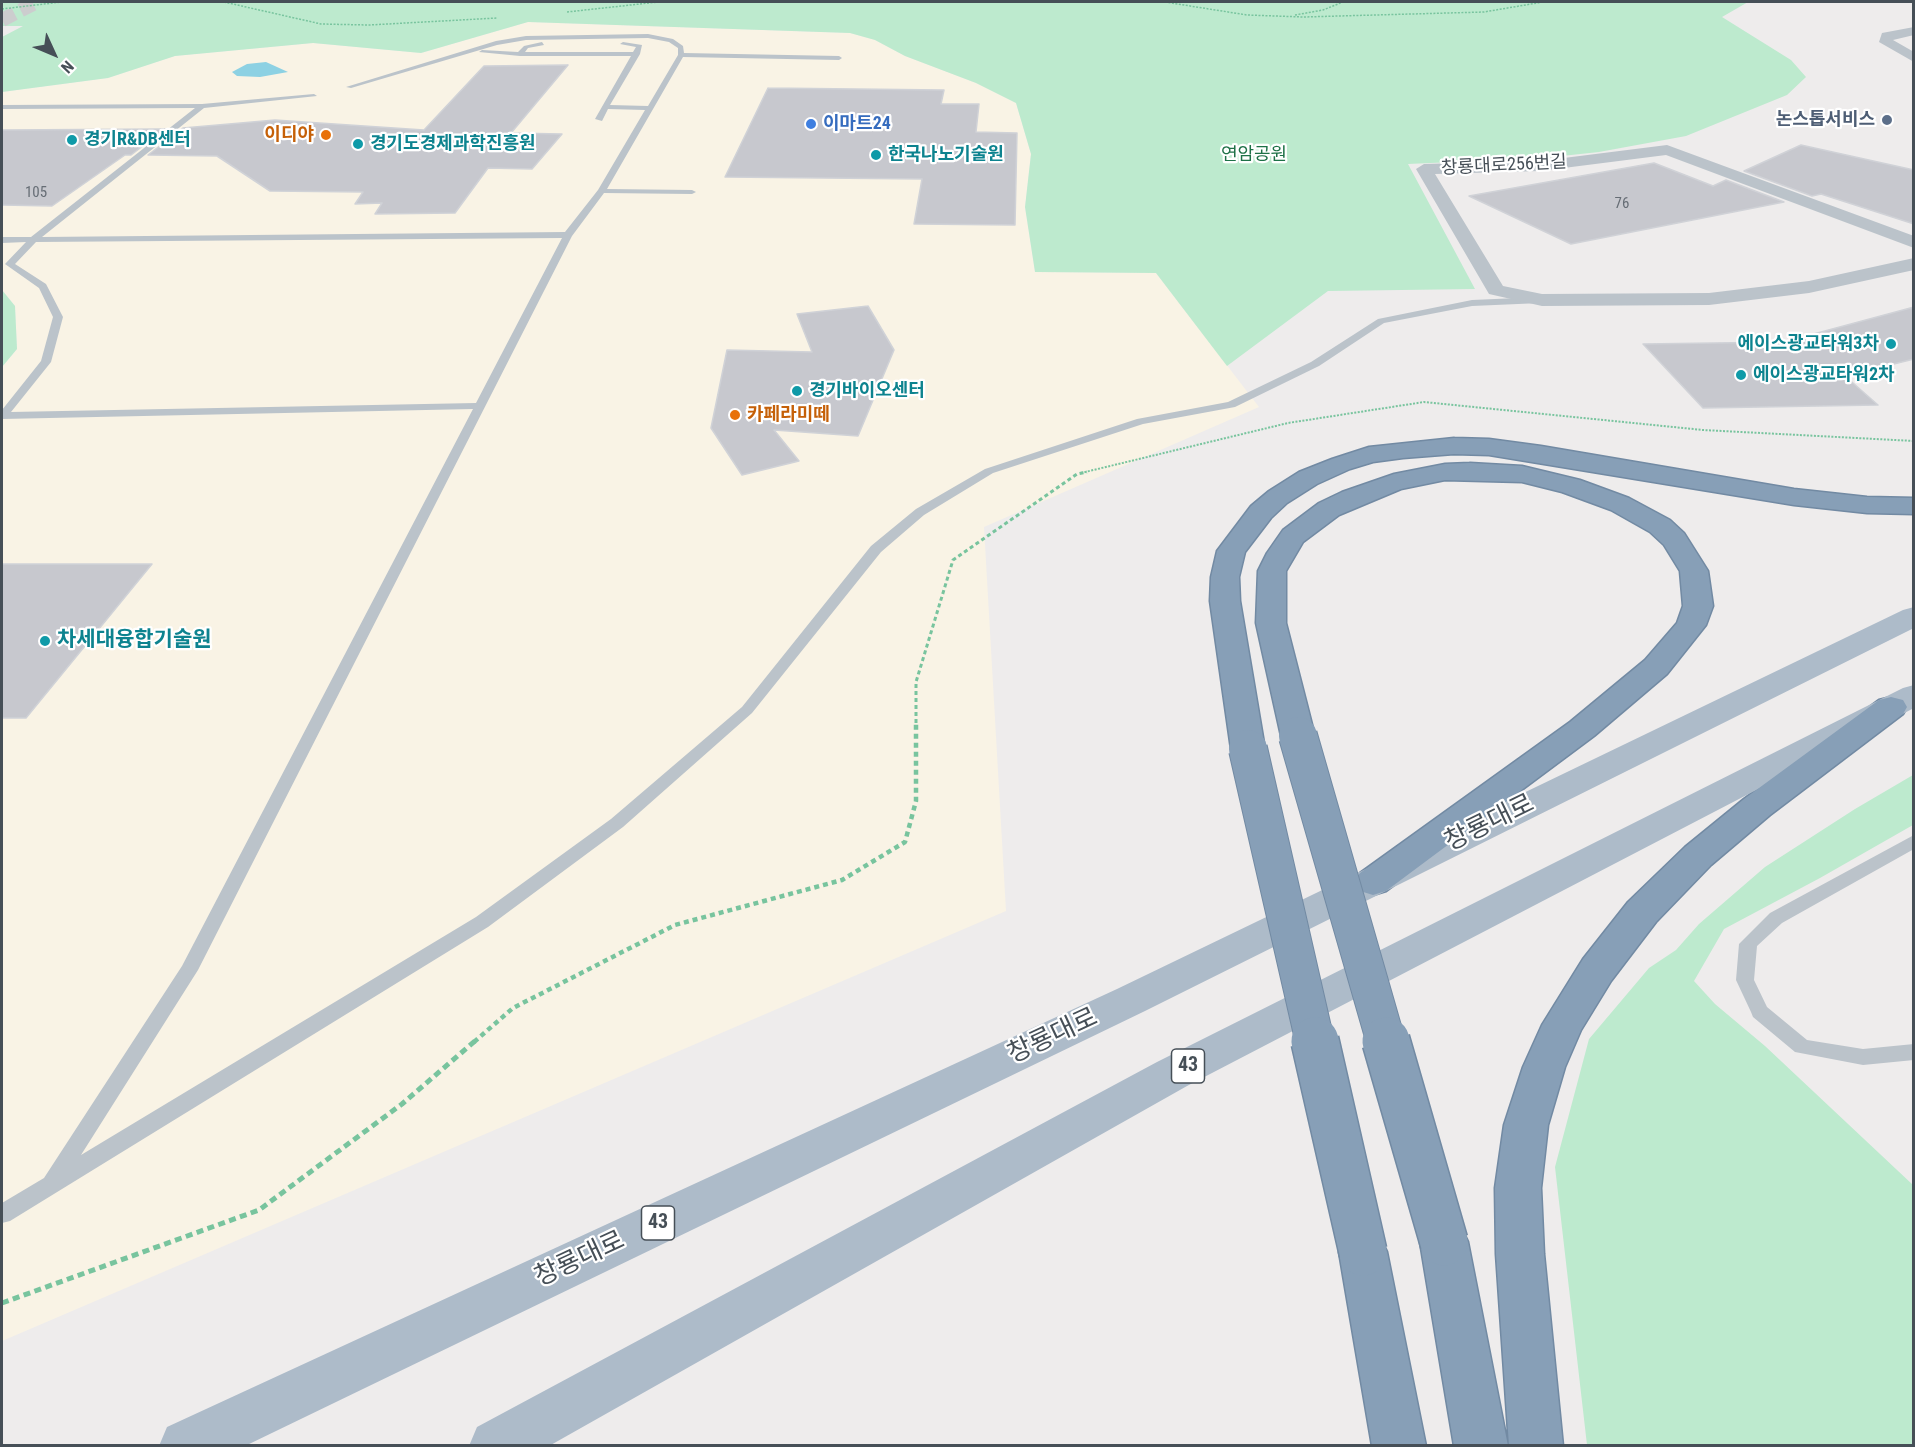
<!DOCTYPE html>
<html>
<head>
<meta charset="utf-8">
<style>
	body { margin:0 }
	#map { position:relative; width:1915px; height:1447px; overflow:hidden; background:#eeecec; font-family:"Roboto Condensed",sans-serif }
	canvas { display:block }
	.frame { position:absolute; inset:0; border:3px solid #464f57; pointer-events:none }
	.north { position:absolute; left:24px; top:24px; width:60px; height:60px; -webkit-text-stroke:4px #fff; paint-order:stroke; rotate:134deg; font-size:16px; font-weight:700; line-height:24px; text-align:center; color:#464f57 }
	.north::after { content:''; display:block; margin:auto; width:21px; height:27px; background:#464f57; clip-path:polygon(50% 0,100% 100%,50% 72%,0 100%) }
</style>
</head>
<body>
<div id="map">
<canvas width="1915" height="1447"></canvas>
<div class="frame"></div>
<div class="north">N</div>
</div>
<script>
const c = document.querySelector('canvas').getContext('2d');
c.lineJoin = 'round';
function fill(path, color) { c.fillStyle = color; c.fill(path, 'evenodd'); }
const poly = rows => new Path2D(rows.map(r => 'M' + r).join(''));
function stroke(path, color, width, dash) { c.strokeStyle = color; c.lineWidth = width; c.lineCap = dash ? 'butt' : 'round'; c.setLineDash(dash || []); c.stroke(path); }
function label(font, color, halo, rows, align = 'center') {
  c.font = font + ' "Roboto Condensed","Noto Sans KR",sans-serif'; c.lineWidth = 4.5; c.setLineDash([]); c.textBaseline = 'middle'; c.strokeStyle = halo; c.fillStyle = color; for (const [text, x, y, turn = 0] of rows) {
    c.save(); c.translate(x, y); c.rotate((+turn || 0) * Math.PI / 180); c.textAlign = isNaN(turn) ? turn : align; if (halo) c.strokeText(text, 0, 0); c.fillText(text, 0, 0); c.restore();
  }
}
const commercial = poly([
	[528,22,850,33,875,40,905,56,976,83,1016,103,1031,154,1025,207,1035,272,1156,273,1259,407,984,527,1006,911,2,1341,2,367,17,349,15,306,2,290,2,92,108,78,175,56,313,43,421,53]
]);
const green = poly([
	[2,2,1748,2,1722,17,1791,60,1806,77,1787,95,1686,136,1599,152,1543,158,1408,164,1475,289,1328,291,1227,366,1156,273,1035,272,1025,207,1031,154,1016,103,976,83,905,56,875,40,850,33,528,22,421,53,313,43,175,56,108,78,2,92,2,37,23,26,2,26],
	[2,290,15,306,17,349,2,367],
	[1913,775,1913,825,1820,878,1724,929,1694,981,1715,1004,1765,1046,1913,1185,1913,1445,1587,1445,1555,1167,1589,1039,1649,968,1676,950,1699,924,1765,867,1855,809]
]);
const water = poly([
	[266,62,288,72,260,77,237,76,232,72,247,64]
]);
const building = poly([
	[568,65,511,133,562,134,532,169,488,168,455,213,375,214,382,203,355,204,363,192,270,191,217,156,148,155,183,128,275,120,424,130,484,66,568,65],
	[768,88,944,90,941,104,979,104,976,132,1017,133,1015,225,914,224,922,179,725,177,768,88],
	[165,129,131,155,125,155,52,206,2,205,2,130,165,129],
	[1801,145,1914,170,1914,224,1821,194,1812,196,1744,171,1801,145],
	[1654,163,1713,186,1726,180,1784,202,1571,244,1469,196,1654,163],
	[868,306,894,350,858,436,774,430,799,461,742,475,711,428,727,350,812,352,797,314,868,306],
	[1914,307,1914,359,1845,376,1878,405,1703,408,1643,344,1784,342,1914,307],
	[2,564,152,564,26,718,2,718,2,564]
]);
const secondaryTunnel = poly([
	[2,20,37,2]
]);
const pathFar4 = poly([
	[224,2,321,24,369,25,497,18],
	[1165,2,1247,15,1303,17,1484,12,1543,2],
	[2,9,61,2],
	[567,12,658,2],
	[1295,15,1323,10,1343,2]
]);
const pathFar3 = poly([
	[1081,473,1288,423,1424,402,1703,430,1914,441]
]);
const pathFar2 = poly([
	[916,723,916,682,953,560,1077,474,1087,472]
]);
const pathFar1 = poly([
	[474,1042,513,1008,675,925,842,880,905,842,916,801,916,722]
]);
const path = poly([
	[2,1303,259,1210,402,1104,475,1041]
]);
const service = poly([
	[648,34,673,39,683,46,684,53,839,56,842,58,839,60,683,57,607,189,692,190,696,192,692,194,604,193,572,236,198,970,81,1155,476,917,611,819,742,707,871,546,916,509,985,469,1137,419,1228,402,1311,362,1378,319,1472,300,1541,297,1546,300,1541,303,1472,306,1384,323,1319,366,1235,407,1143,424,993,473,924,515,881,552,752,713,623,827,488,927,10,1221,2,1223,2,1203,44,1178,182,966,473,409,2,419,2,410,41,361,53,317,39,288,5,264,26,242,2,243,2,237,31,237,195,108,2,109,2,105,202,104,314,94,317,96,204,108,42,237,565,232,598,190,645,110,608,109,602,121,595,119,631,56,520,56,479,52,482,50,518,52,524,46,542,42,544,45,528,48,525,52,633,52,636,47,620,44,623,42,642,45,640,54,610,105,648,106,678,55,678,48,669,42,648,38,526,40,497,45,351,88,346,87,496,41,526,36,648,34],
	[562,238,476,403,11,412,51,362,63,317,46,284,15,264,36,242,562,238],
	[1914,835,1914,849,1782,923,1757,946,1754,980,1767,1007,1807,1040,1863,1049,1914,1044,1914,1060,1863,1065,1795,1052,1753,1017,1751,1012,1736,980,1739,944,1770,913,1914,835]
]);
const minor = poly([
	[1914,27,1914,35,1893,40,1914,52,1914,62,1879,42,1882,33,1914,27],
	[1667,145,1914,236,1914,248,1666,155,1540,171,1435,174,1503,286,1542,294,1709,293,1809,281,1914,258,1914,270,1809,293,1709,305,1542,306,1489,294,1416,169,1424,164,1540,161,1667,145]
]);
const primary = poly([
	[1914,607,1914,628,1145,1011,245,1446,159,1446,167,1427,1117,989,1903,610,1914,607],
	[1914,685,1914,708,1187,1086,549,1446,469,1446,477,1427,1157,1062,1903,688,1914,685]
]);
const motorway = poly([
	[1454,438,1489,439,1541,446,1794,489,1867,497,1914,498,1914,514,1867,513,1794,505,1489,455,1454,454,1403,458,1373,462,1350,469,1317,484,1287,503,1271,518,1245,552,1239,577,1240,601,1265,749,1260,757,1248,760,1236,757,1231,749,1210,601,1211,577,1217,551,1251,506,1269,491,1299,472,1332,459,1369,447,1454,438],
	[1470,463,1522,466,1580,480,1629,498,1670,520,1684,533,1708,571,1713,606,1706,625,1667,674,1594,736,1386,891,1373,895,1360,891,1354,882,1360,873,1570,722,1645,660,1677,623,1683,606,1680,571,1664,545,1650,532,1611,510,1562,492,1522,482,1445,480,1401,489,1339,515,1303,542,1286,571,1286,623,1315,736,1310,744,1298,747,1286,744,1281,736,1256,623,1258,571,1267,553,1283,530,1319,503,1342,492,1394,474,1445,464,1470,463],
	[1891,697,1903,700,1907,707,1903,714,1770,815,1711,865,1656,922,1611,981,1581,1030,1565,1067,1548,1125,1541,1188,1544,1254,1563,1446,1509,1446,1496,1254,1495,1188,1504,1125,1523,1067,1542,1025,1583,959,1628,902,1685,847,1744,799,1879,700,1891,697],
	[1444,1220,1461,1227,1468,1242,1508,1446,1454,1446,1420,1242,1427,1227,1444,1220],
	[1363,1230,1380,1237,1387,1252,1426,1446,1372,1446,1339,1252,1346,1237,1363,1230]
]);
const motorwayBridgeFar1 = poly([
	[1298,736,1386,1042],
	[1248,749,1315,1042]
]);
const motorwayBridge = poly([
	[1315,1041,1363,1252],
	[1386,1041,1444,1242]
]);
const markers = [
	[1887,120,6,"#5c6f8a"],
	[811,124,6,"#3f7fe0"],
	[326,135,6,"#e8710a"],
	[72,140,6,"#0f9aa8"],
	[358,144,6,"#0f9aa8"],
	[876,155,6,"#0f9aa8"],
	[1891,344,6,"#0f9aa8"],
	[1741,375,6,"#0f9aa8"],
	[797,391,6,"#0f9aa8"],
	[735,415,6,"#e8710a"],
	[45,641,6,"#0f9aa8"]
];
const farNumbernames = [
	["105",36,193],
	["76",1622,204]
];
const farServicenames = [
	["논스톱서비스",1875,120]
];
const farShopnames = [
	["이마트24",823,124]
];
const farFoodnames = [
	["이디야",314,135],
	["카페라미떼",747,415,"left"]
];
const farCulturenames = [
	["경기R&DB센터",84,140],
	["경기도경제과학진흥원",370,144],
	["한국나노기술원",888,155],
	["에이스광교타워3차",1879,344,"right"],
	["에이스광교타워2차",1753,375],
	["경기바이오센터",809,391]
];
const farParknames = [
	["연암공원",1254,155]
];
const farStreetnames = [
	["창룡대로256번길",1504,166,-3]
];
const shields = [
	[1188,1066,33],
	[658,1223,33]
];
const shieldNames = [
	["43",1188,1066],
	["43",658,1223]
];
const cultureNames = [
	["차세대융합기술원",57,641]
];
const nearStreetnames = [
	["창룡대로",1490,824,-26],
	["창룡대로",1053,1037,-25],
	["창룡대로",580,1260,-25]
];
fill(commercial, '#f9f3e5');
fill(green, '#bdeace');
fill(water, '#8dd1e3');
fill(building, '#c7c8ce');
stroke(building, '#d0d2d7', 1.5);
stroke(secondaryTunnel, '#cccdce', 14, [14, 7]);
stroke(motorway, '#728aa3', 3);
stroke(pathFar4, '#78c49e', 1.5, [2, 1.5]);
stroke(pathFar3, '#78c49e', 2, [2, 1.5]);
stroke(pathFar2, '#78c49e', 3, [4, 3]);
stroke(pathFar1, '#78c49e', 4.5, [5, 4]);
stroke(path, '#78c49e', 5, [7, 4.5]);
fill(service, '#bbc3ca');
fill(minor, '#bbc3ca');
fill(primary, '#adbbc9');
fill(motorway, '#879fb7');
stroke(motorwayBridgeFar1, '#728aa3', 40, []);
stroke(motorwayBridge, '#728aa3', 50, []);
stroke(motorwayBridgeFar1, '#879fb7', 38);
stroke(motorwayBridge, '#879fb7', 47);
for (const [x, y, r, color] of markers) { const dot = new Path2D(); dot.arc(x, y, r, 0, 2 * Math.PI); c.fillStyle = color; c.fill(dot); stroke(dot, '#fff', 2); }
label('15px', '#666d75', null, farNumbernames);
label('bold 18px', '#4e5e75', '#fff', farServicenames, 'right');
label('bold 18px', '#366cbe', '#fff', farShopnames, 'left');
label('bold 18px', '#c56008', '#fff', farFoodnames, 'right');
label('bold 18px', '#0d838f', '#fff', farCulturenames, 'left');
label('18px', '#1e7147', '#fff', farParknames);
label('18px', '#464f57', '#fff', farStreetnames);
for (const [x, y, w] of shields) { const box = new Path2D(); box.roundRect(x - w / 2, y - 17, w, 34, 4.5); c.fillStyle = '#fff'; c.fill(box); stroke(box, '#464f57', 1.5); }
label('bold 20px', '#464f57', null, shieldNames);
label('bold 21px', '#0d838f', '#fff', cultureNames, 'left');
label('26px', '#464f57', '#fff', nearStreetnames);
</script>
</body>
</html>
